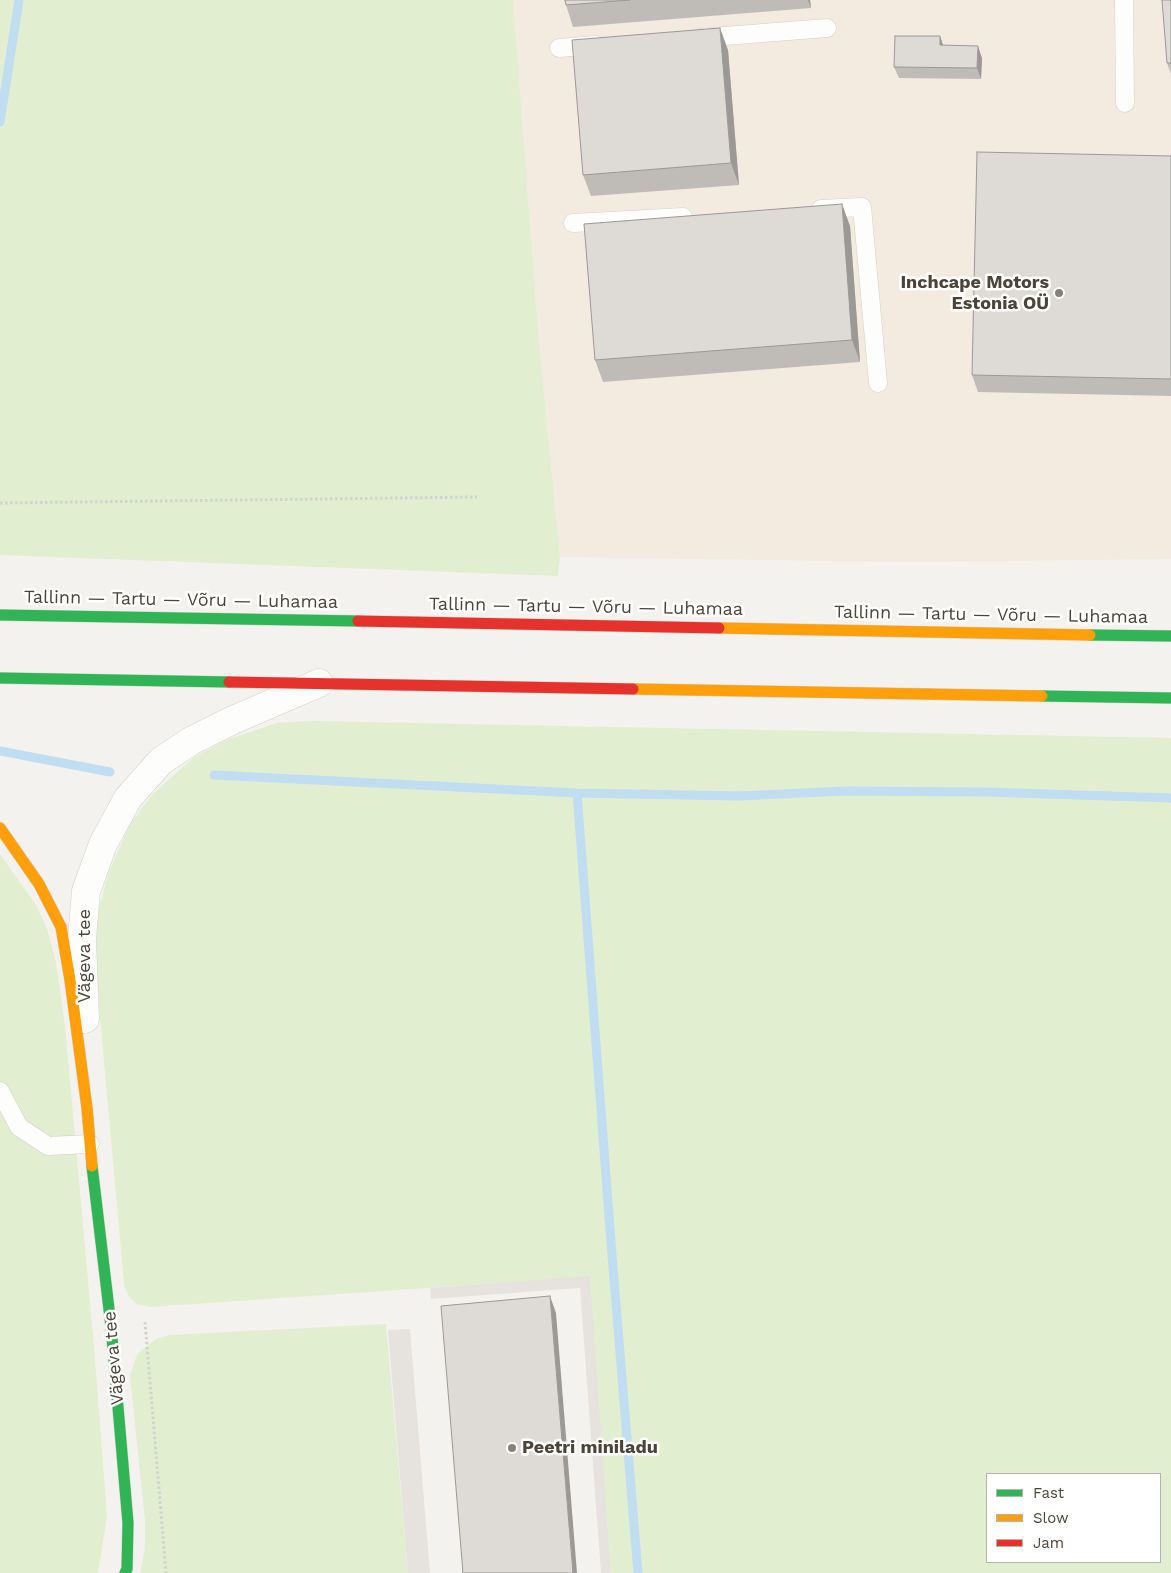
<!DOCTYPE html>
<html>
<head>
<meta charset="utf-8">
<style>
  body { margin:0 }
  #map { position:relative; width:1171px; height:1573px; overflow:hidden; background:#f4f2ee; font-family:"Work Sans",sans-serif }
  canvas { display:block }
  .legend { position:absolute; left:986px; top:1473px; width:175px; height:90px; box-sizing:border-box; background:#fff; border:1px solid #b7b4b0; margin:0; padding:6px 9px; list-style:none; font-size:15px; color:#4b4439 }
  .legend li { display:flex; align-items:center; gap:10px; height:25px }
  .legend b { width:25px; border:1px solid #b7b4b0 }
</style>
</head>
<body>
<div id="map">
<canvas width="1171" height="1573"></canvas>
<ul class="legend">
<li><b style="height:6px;background:#30b455"></b>Fast</li>
<li><b style="height:6px;background:#ff9f0a"></b>Slow</li>
<li><b style="height:6px;background:#e5322d"></b>Jam</li>
</ul>
</div>
<script>
const ctx = document.querySelector('canvas').getContext('2d');
ctx.lineJoin = 'round';
function fill(path, color) {
  ctx.fillStyle = color;
  ctx.fill(path, 'evenodd');
}
function shape(rows) {
  const path = new Path2D();
  for (const r of rows) {
    path.moveTo(r[0], r[1]);
    for (let i = 2; i < r.length; i += 2) path.lineTo(r[i], r[i + 1]);
  }
  return path;
}
function trace(path, color, width, dash) {
  ctx.strokeStyle = color;
  ctx.lineWidth = width;
  ctx.lineCap = dash ? 'butt' : 'round';
  ctx.setLineDash(dash || []);
  ctx.stroke(path);
}
function drawText(font, color, halo, rows, align = 'center') {
  ctx.font = font + ' "Work Sans",sans-serif';
  ctx.lineWidth = 5;
  ctx.setLineDash([]);
  ctx.textBaseline = 'middle';
  ctx.strokeStyle = halo;
  ctx.fillStyle = color;
  for (const [text, x, y, turn = 0] of rows) {
    ctx.save();
    ctx.translate(x, y);
    ctx.rotate((+turn || 0) * Math.PI / 180);
    ctx.textAlign = isNaN(turn) ? turn : align;
    if (halo) ctx.strokeText(text, 0, 0);
    ctx.fillText(text, 0, 0);
    ctx.restore();
  }
}
fill(shape([
  [513,0,1171,0,1171,559,910,562,560,557,539,344]
]), '#f3ebdf');
fill(shape([
  [0,0,513,0,539,344,560,557,558,576,0,555],
  [312,721,1171,738,1171,1573,611,1573,589,1277,150,1307,137,1304,128,1296,124,1283,94,951,98,912,108,874,130,824,152,795,194,757,229,739,277,723],
  [987,1474,1160,1474,1160,1562,987,1562],
  [0,854,36,905,47,929,56,962,65,1026,94,1347,107,1516,98,1573,0,1573],
  [386,1324,408,1573,140,1573,145,1549,145,1521,130,1376,137,1354,156,1339,169,1335]
]), '#e1eecf');
fill(shape([
  [590,1276,590,1277,611,1573,601,1573,580,1288,431,1299,430,1288],
  [410,1329,430,1573,408,1573,388,1330]
]), '#e6e3df');
trace(shape([
  [0,122,19,0],
  [0,751,110,772],
  [214,775,577,793,739,796,845,791,985,792,1171,798],
  [577,793,612,1255,638,1573]
]), '#c0ddf1', 9);
const lane = shape([
  [1124,0,1125,103],
  [699,38,827,28],
  [559,48,596,45],
  [821,209,862,207,878,383],
  [573,223,683,217],
  [0,1091,19,1127,48,1146,90,1144]
]);
const street = shape([
  [85,1019,82,939,86,891,103,844,128,798,161,761,191,741,233,720,319,683]
]);
const fast = shape([
  [0,615,358,621],
  [1090,635,1171,636],
  [0,678,229,682],
  [1042,696,1171,698],
  [92,1166,111,1326,128,1523,127,1569,125,1573]
]);
const slow = shape([
  [719,628,1090,635],
  [633,689,1042,696],
  [0,828,39,884,61,927,70,980,87,1108,92,1166]
]);
const jam = shape([
  [358,621,719,628],
  [229,682,633,689]
]);
trace(lane, '#d2d0cb', 19);
trace(street, '#d2d0cb', 29);
trace(fast, '#d3cfc5', 12);
trace(slow, '#d3cfc5', 12);
trace(jam, '#d3cfc5', 12);
trace(shape([
  [0,503,477,497],
  [145,1322,166,1573]
]), '#d3d2cc', 3, [2.5, 2.5]);
trace(lane, '#fdfdfc', 18);
trace(street, '#fdfdfc', 28);
trace(fast, '#30b455', 11);
trace(slow, '#ff9f0a', 11);
trace(jam, '#e5322d', 11);
fill(shape([
  [565,0,810,0,811,8,573,27,566,5],
  [940,36,943,45,982,58,981,79,899,78,894,67],
  [728,50,739,185,591,196,583,175],
  [1167,63,1171,63,1171,74],
  [1171,156,1171,396,978,392,972,375],
  [850,226,860,362,603,382,595,360]
]), '#bfbcb8');
fill(shape([
  [808,0,810,0,811,8],
  [720,28,728,50,739,185,731,163],
  [940,36,944,48,940,45],
  [978,46,982,58,981,79,977,68],
  [842,204,850,226,860,362,852,340],
  [550,1296,556,1313,577,1573,573,1573]
]), '#9b9996');
const building = shape([
  [565,0,630,0,566,5,565,0],
  [1162,0,1171,0,1171,63,1167,63,1162,0],
  [720,28,731,163,583,175,572,40,720,28],
  [895,36,940,36,940,45,978,46,977,68,894,67,895,36],
  [977,152,1171,156,1171,379,972,375,977,152],
  [842,204,852,340,595,360,584,224,842,204],
  [550,1296,573,1573,463,1573,441,1306,550,1296]
]);
fill(building, '#dedbd6');
trace(building, '#9b9996', 1);
for (const [x, y, r, color] of [
  [1059,293,5,"#868178"],
  [512,1448,5,"#868178"]
]) {
  const dot = new Path2D();
  dot.arc(x, y, r, 0, 2 * Math.PI);
  ctx.fillStyle = color;
  ctx.fill(dot);
  trace(dot, '#fff', 2);
}
drawText('bold 18px', '#4b4439', '#fff', [
  ["Inchcape Motors",1049,283],
  ["Estonia OÜ",1049,304],
  ["Peetri miniladu",522,1448,"left"]
], 'right');
drawText('18px', '#4b4439', '#fff', [
  ["Tallinn — Tartu — Võru — Luhamaa",181,600,1],
  ["Tallinn — Tartu — Võru — Luhamaa",586,607,1],
  ["Tallinn — Tartu — Võru — Luhamaa",991,615,1],
  ["Vägeva tee",85,956,-90],
  ["Vägeva tee",114,1358,-95]
]);
</script>
</body>
</html>
